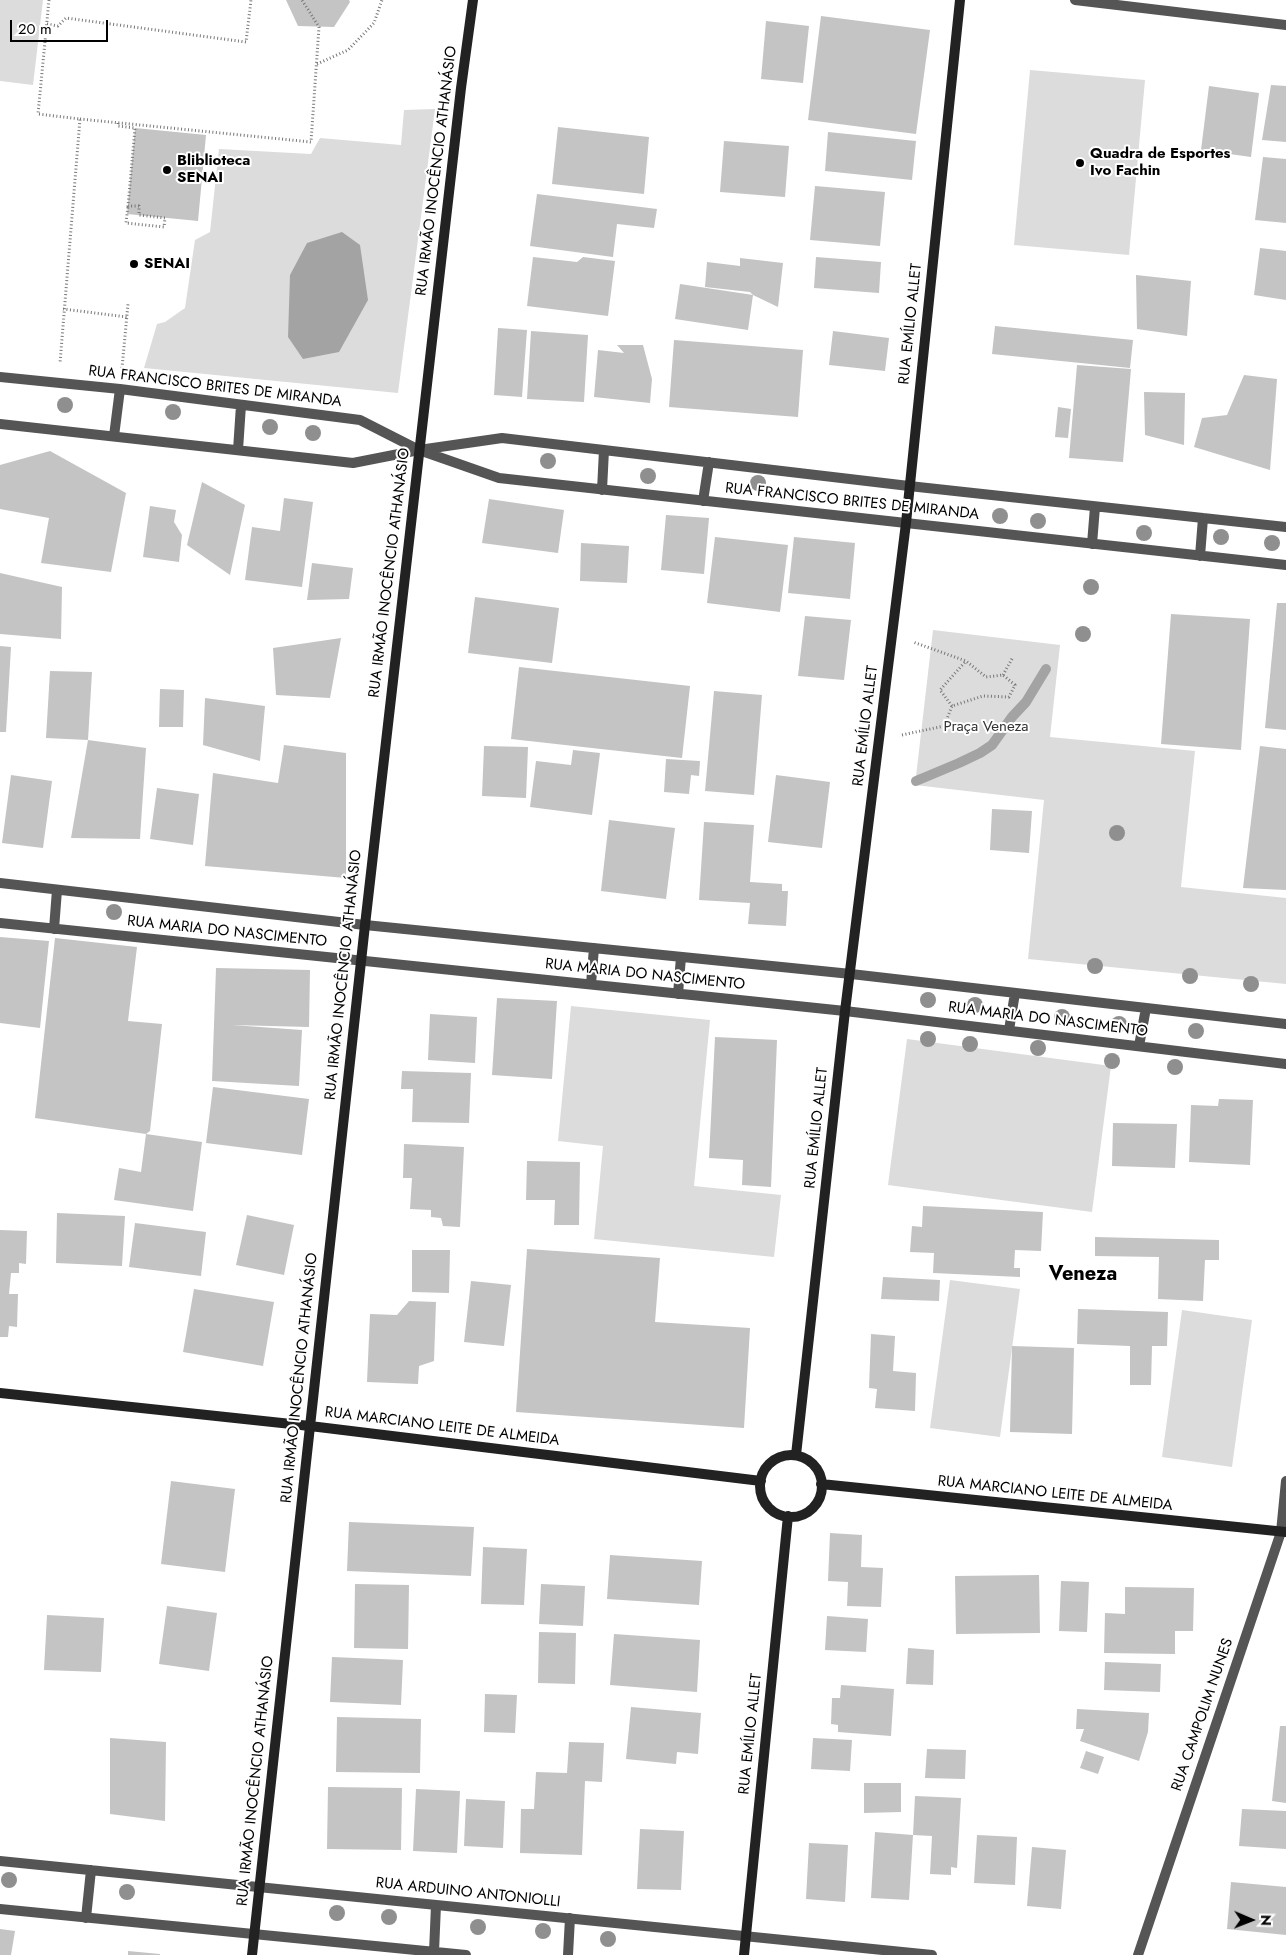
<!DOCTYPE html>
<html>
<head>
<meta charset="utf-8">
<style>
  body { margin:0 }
  #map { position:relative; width:1286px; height:1955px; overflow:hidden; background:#fff; font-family:Jost,sans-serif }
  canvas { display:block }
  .north { position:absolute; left:1226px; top:1895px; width:50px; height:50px; -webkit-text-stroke:4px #fff; paint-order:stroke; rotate:91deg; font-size:14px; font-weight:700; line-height:20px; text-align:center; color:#000 }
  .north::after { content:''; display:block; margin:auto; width:18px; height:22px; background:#000; clip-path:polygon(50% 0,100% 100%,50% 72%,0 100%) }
  .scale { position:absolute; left:10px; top:20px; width:98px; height:22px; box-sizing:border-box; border:2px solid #000; border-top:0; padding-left:6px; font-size:15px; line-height:18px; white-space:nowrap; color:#000; -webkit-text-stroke:4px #fff; paint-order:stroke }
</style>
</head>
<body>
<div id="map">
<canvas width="1286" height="1955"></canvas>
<div class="north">N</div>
<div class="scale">20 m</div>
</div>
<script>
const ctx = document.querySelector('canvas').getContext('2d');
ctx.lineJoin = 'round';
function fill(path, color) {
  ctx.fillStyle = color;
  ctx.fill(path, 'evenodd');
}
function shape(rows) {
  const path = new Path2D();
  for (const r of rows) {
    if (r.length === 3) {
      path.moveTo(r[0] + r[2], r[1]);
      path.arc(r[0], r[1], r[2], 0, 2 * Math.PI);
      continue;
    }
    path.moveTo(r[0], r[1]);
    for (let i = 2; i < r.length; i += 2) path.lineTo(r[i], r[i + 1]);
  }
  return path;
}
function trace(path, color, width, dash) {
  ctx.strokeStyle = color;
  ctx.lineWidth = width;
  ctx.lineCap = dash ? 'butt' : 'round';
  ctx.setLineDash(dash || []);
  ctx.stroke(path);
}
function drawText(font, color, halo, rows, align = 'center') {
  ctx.font = font + ' Jost,sans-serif';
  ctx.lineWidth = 4;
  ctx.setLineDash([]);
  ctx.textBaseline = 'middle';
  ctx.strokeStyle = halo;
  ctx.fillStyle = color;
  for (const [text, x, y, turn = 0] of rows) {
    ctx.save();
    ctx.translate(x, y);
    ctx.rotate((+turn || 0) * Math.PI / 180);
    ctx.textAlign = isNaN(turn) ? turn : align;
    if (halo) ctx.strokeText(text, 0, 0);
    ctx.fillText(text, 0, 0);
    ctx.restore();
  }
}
fill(shape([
  [0,0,43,0,33,85,0,81],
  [1030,70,1145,80,1129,255,1014,245],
  [435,109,398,393,144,368,157,324,165,322,185,308,195,240,210,232,219,149,311,154,320,138,401,145,404,110],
  [933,630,1060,645,1050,737,1195,751,1181,887,1286,898,1286,984,1028,959,1044,800,915,785],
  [571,1006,710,1020,694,1186,781,1195,774,1257,594,1239,603,1146,558,1141],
  [907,1039,1111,1066,1092,1212,888,1185],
  [950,1280,1020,1289,1000,1437,930,1428],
  [1182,1310,1252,1320,1232,1467,1162,1457]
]), '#dcdcdc');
fill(shape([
  [342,232,360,245,368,300,339,352,303,359,288,337,290,275,307,243]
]), '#a3a3a3');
trace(shape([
  [916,781,959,763,980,753,992,745,1012,717,1026,702,1046,669]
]), '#a3a3a3', 10);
fill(shape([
  [286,0,349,0,350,2,334,27,298,26],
  [821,16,930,30,916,134,808,120],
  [766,21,809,26,803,83,761,79],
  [1271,85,1286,86,1286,142,1262,140],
  [1209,86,1259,93,1251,157,1201,150],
  [558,127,649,137,644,194,552,184],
  [135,128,206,135,198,221,127,214],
  [828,132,916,141,912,180,825,171],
  [724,141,789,146,785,197,720,192],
  [1263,157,1286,159,1286,223,1255,220],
  [815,186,885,192,880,246,810,240],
  [537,194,657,209,654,228,617,224,613,257,530,246],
  [1260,248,1286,251,1286,300,1254,295],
  [533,257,577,262,583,257,615,261,608,316,527,306],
  [816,257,881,262,879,293,814,288],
  [740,258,783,263,778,307,753,295,748,330,675,319,680,284,753,295,750,292,705,287,707,262,740,266],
  [1136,275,1191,281,1187,336,1137,329],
  [995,326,1133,340,1130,368,992,354],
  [498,328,527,330,522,397,494,395],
  [531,331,588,335,584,402,527,399],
  [833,331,889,338,885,371,829,365],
  [674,340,803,350,798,417,669,407],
  [617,345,643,345,652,379,650,403,594,397,598,350,624,353],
  [1077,365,1131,369,1123,462,1069,458],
  [1244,375,1277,379,1270,470,1194,447,1202,418,1227,415],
  [1144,392,1185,393,1184,445,1145,435],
  [1058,407,1071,409,1068,438,1055,437],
  [50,451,126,493,111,572,41,563,49,518,0,509,0,465],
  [202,482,245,505,230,575,187,545],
  [284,498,313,502,302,587,245,580,252,527,280,531],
  [489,499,564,510,558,553,482,543],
  [150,506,176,510,174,522,182,535,179,562,143,557],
  [666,515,709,518,704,574,661,570],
  [715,537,788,545,780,612,707,603],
  [794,537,855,543,850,599,788,593],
  [581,543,629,546,627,583,580,581],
  [312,563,353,568,349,599,307,600],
  [0,573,62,587,61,639,0,634],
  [475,597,559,608,552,663,468,653],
  [1277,603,1286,603,1286,730,1265,728],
  [1171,614,1250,619,1241,750,1161,744],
  [805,616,851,620,844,680,798,676],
  [341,638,330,698,276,695,273,648],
  [0,646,11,647,6,732,0,732],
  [519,667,690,686,682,758,511,739],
  [50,671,92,672,88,740,46,738],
  [160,689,184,690,183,727,159,727],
  [714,691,762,695,754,795,705,791],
  [205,698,265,706,260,761,203,745],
  [88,740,146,748,140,839,71,838],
  [284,745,346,753,346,878,205,866,213,773,278,783],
  [484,746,528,747,526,798,482,796],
  [1260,746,1286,749,1286,890,1243,888],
  [573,750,600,753,592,815,530,807,536,761,571,765],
  [666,759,700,761,699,776,691,775,689,794,664,792],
  [11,775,52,781,43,848,2,843],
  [776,775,830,782,822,848,768,842],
  [157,788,199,794,193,845,150,839],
  [992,809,1032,811,1029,853,990,850],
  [609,820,675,828,666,899,601,891],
  [704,822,754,825,750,882,782,884,782,891,788,891,786,926,748,924,750,903,699,900],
  [0,937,49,941,40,1028,0,1023],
  [55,938,137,947,128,1021,162,1024,150,1131,146,1134,35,1118],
  [216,968,310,970,309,1027,232,1025,302,1030,299,1086,212,1081],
  [497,998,557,1001,552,1079,492,1075],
  [430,1014,477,1017,475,1063,428,1060],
  [715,1037,777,1040,771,1187,742,1185,743,1160,709,1158],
  [402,1071,471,1073,469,1123,412,1122,413,1089,401,1089],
  [213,1087,309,1099,302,1155,206,1143],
  [1219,1099,1253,1100,1250,1165,1189,1162,1191,1105,1218,1106],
  [1113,1123,1177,1124,1175,1168,1112,1166],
  [146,1134,202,1142,193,1211,114,1200,119,1168,141,1172],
  [404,1144,464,1147,460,1227,443,1226,441,1218,431,1217,431,1210,410,1209,412,1178,403,1178],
  [527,1161,580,1162,579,1225,554,1225,555,1200,526,1200],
  [923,1206,1043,1212,1041,1251,1015,1250,1014,1268,1020,1268,1020,1277,933,1273,934,1253,910,1252,912,1226,922,1227],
  [57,1213,125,1216,122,1266,56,1263],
  [247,1215,294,1225,284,1275,236,1265],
  [135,1223,206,1232,201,1276,129,1267],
  [0,1230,27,1231,26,1264,19,1263,19,1273,11,1273,9,1294,18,1294,17,1327,9,1326,8,1337,0,1337],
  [1095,1237,1219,1240,1219,1260,1205,1260,1203,1301,1158,1299,1159,1257,1095,1256],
  [527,1249,660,1258,655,1322,750,1328,744,1428,516,1412],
  [412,1250,450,1250,449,1293,412,1292],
  [883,1277,940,1280,939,1301,881,1299],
  [471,1281,511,1285,504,1346,464,1342],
  [194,1289,274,1302,263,1366,183,1352],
  [409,1301,436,1302,434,1361,419,1366,418,1384,367,1382,370,1314,397,1315],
  [1078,1309,1168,1312,1167,1346,1152,1346,1151,1385,1130,1385,1130,1346,1077,1344],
  [871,1334,895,1336,893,1371,916,1373,915,1411,875,1408,877,1389,869,1388],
  [1012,1346,1074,1348,1072,1434,1010,1432],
  [171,1481,235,1489,225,1572,161,1564],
  [349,1522,474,1527,471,1576,347,1571],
  [830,1533,862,1535,861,1567,883,1568,881,1607,847,1606,848,1582,828,1581],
  [483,1547,527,1549,524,1605,481,1604],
  [610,1555,702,1561,699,1605,607,1599],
  [1039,1575,1040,1633,956,1634,955,1576],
  [1061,1581,1089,1582,1087,1632,1059,1631],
  [355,1584,409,1585,408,1649,354,1648],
  [541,1584,585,1586,583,1626,539,1624],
  [1125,1587,1194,1588,1193,1631,1175,1631,1175,1654,1104,1653,1105,1613,1125,1614],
  [167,1606,217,1613,209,1671,159,1664],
  [47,1615,104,1618,101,1672,44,1670],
  [827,1616,868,1619,866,1652,825,1650],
  [539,1632,576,1633,575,1684,538,1683],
  [614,1634,700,1640,697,1692,610,1685],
  [908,1648,934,1650,933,1685,906,1684],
  [332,1657,403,1660,401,1705,330,1702],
  [1105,1662,1161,1664,1160,1692,1104,1690],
  [841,1685,894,1689,891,1736,838,1732,838,1725,831,1724,832,1698,840,1698],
  [485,1694,517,1695,515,1733,484,1732],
  [631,1707,701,1713,698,1754,677,1752,676,1764,626,1759],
  [1077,1709,1149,1713,1148,1732,1139,1761,1080,1741,1084,1729,1076,1729],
  [337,1717,421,1719,420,1773,336,1772],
  [1280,1726,1286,1726,1286,1803,1272,1801],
  [110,1738,166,1742,165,1821,110,1814],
  [813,1738,852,1740,850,1771,811,1769],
  [569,1742,604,1743,602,1782,585,1781,582,1855,520,1853,521,1809,534,1809,536,1772,567,1773],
  [927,1749,966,1750,965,1779,925,1778],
  [1086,1751,1104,1757,1098,1774,1080,1768],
  [864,1783,901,1783,901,1812,864,1813],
  [328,1787,402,1788,401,1850,327,1849],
  [416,1789,460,1791,457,1853,413,1851],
  [915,1796,961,1798,957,1868,951,1867,951,1875,930,1874,932,1836,913,1835],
  [466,1799,505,1801,503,1848,464,1846],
  [1242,1809,1286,1811,1286,1849,1239,1846],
  [640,1829,684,1831,681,1890,637,1889],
  [875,1832,913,1835,909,1900,871,1898],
  [977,1835,1017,1837,1015,1885,974,1883],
  [809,1843,848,1845,845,1902,806,1899],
  [1032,1847,1066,1850,1061,1909,1027,1906],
  [1231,1882,1286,1887,1286,1935,1227,1929],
  [0,1929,15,1931,11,1955,0,1955],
  [128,1951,160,1954,160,1955,128,1955]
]), '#c4c4c4');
trace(shape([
  [49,0,38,114,80,119,60,363],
  [47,24,58,26,66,18,246,42,251,0],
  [317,64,348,50,374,23,382,0],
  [80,119,311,142,319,27,302,0],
  [118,123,118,126,135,128,128,206,139,206,139,215,165,218,164,227,126,223,128,206],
  [63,309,127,317],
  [122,368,128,304],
  [1003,675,1013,657],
  [952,706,940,690,966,661],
  [902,735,944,726,952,706,983,696,1009,697,1015,685,1003,675,986,677,966,661,913,642]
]), '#777', 3, [1, 2.5]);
trace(shape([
  [1075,0,1286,25],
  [0,377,120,389,360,420,419,450,502,438,909,486,1286,527],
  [0,424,353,463,419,450,499,478,1286,565],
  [114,436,120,389],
  [238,450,241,405],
  [602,490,604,450],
  [703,501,709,462],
  [1092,544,1095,507],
  [1200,556,1203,518],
  [0,883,365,925,851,974,1286,1024],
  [0,923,845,1011,1286,1064],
  [54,929,57,890],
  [591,984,594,948],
  [678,994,681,957],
  [1009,1030,1015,993],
  [1139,1046,1146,1008],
  [0,1861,932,1955],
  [0,1909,466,1955],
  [86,1918,91,1870],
  [434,1952,436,1905],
  [568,1955,570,1918],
  [1138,1955,1281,1532,1286,1481]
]), '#555', 10);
trace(shape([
  [0,1393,310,1426,761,1481],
  [796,1455,845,1011,906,523,960,0],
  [791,1486,31],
  [821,1484,1286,1532],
  [252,1955,365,925,461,88,473,0],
  [744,1955,788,1516]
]), '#222', 10);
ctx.fillStyle = '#8f8f8f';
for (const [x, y] of [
  [65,405],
  [173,412],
  [270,427],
  [313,433],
  [548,461],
  [648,476],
  [758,483],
  [1000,516],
  [1038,521],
  [1144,533],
  [1221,537],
  [1272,543],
  [1091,587],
  [1083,634],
  [1117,833],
  [114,912],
  [1095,966],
  [1190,976],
  [1251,984],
  [928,1000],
  [975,1005],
  [1062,1017],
  [1119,1024],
  [1196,1031],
  [928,1039],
  [970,1044],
  [1038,1048],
  [1112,1061],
  [1175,1067],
  [9,1880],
  [127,1892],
  [337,1913],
  [389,1917],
  [478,1927],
  [543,1931],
  [608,1939]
]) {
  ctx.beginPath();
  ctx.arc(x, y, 8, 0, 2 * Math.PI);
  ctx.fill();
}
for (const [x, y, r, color] of [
  [1080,163,5,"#000"],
  [167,170,5,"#000"],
  [134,264,5,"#000"]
]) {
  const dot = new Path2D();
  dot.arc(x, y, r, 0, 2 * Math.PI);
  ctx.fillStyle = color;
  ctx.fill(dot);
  trace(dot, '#fff', 2);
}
drawText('bold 15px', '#000', '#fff', [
  ["Quadra de Esportes",1090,154],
  ["Ivo Fachin",1090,171],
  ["Bliblioteca",177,161],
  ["SENAI",177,178],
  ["SENAI",144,264]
], 'left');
drawText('15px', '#000', '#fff', [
  ["RUA IRMÃO INOCÊNCIO ATHANÁSIO",437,171,-83],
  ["RUA EMÍLIO ALLET",911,324,-84],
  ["RUA FRANCISCO BRITES DE MIRANDA",215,387,7],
  ["RUA FRANCISCO BRITES DE MIRANDA",852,502,6],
  ["RUA IRMÃO INOCÊNCIO ATHANÁSIO",390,573,-83],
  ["RUA EMÍLIO ALLET",866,726,-83],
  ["RUA MARIA DO NASCIMENTO",227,932,6],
  ["RUA IRMÃO INOCÊNCIO ATHANÁSIO",344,975,-84],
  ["RUA MARIA DO NASCIMENTO",645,975,6],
  ["RUA MARIA DO NASCIMENTO",1048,1020,7],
  ["RUA EMÍLIO ALLET",817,1128,-84],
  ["RUA IRMÃO INOCÊNCIO ATHANÁSIO",300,1378,-84],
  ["RUA MARCIANO LEITE DE ALMEIDA",442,1427,7],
  ["RUA MARCIANO LEITE DE ALMEIDA",1055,1494,6],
  ["RUA CAMPOLIM NUNES",1203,1715,-71],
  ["RUA EMÍLIO ALLET",751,1734,-84],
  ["RUA IRMÃO INOCÊNCIO ATHANÁSIO",256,1781,-84],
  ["RUA ARDUINO ANTONIOLLI",468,1893,6]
]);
drawText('15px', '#333', '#fff', [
  ["Praça Veneza",986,727]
]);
drawText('bold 20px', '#000', '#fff', [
  ["Veneza",1083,1275]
]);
</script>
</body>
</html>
